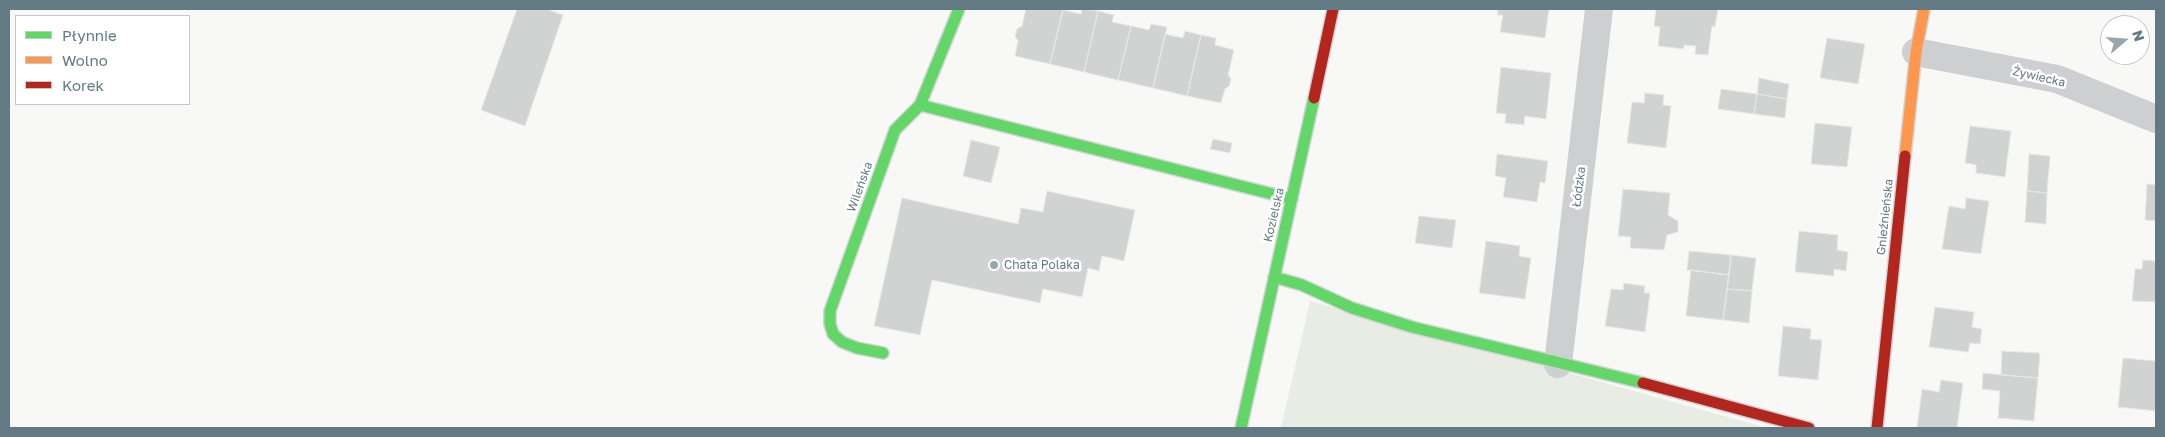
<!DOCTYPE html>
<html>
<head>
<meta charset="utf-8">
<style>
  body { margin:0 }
  #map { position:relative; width:2165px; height:437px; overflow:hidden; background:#f8f8f7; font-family:"Golos Text",sans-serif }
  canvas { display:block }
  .frame { position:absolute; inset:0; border:10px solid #617a83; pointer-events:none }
  .legend { position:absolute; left:15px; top:15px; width:175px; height:90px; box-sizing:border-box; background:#fff; border:1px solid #c0cacd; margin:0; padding:6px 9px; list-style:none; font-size:15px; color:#617a83 }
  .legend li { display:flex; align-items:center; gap:10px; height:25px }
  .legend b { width:25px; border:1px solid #c0cacd }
  .north { position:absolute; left:2100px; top:15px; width:50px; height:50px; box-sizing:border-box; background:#fff; border:1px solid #c0cacd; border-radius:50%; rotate:72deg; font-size:14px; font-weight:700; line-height:20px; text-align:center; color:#617a83 }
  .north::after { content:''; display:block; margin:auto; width:18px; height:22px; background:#96a6ac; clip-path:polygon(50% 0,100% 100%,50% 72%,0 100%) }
</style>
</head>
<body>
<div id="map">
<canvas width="2165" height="437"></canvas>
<div class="frame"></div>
<ul class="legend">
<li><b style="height:6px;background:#63d668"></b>Płynnie</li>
<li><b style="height:6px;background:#ff974d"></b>Wolno</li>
<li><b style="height:6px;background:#b3261e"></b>Korek</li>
</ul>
<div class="north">N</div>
</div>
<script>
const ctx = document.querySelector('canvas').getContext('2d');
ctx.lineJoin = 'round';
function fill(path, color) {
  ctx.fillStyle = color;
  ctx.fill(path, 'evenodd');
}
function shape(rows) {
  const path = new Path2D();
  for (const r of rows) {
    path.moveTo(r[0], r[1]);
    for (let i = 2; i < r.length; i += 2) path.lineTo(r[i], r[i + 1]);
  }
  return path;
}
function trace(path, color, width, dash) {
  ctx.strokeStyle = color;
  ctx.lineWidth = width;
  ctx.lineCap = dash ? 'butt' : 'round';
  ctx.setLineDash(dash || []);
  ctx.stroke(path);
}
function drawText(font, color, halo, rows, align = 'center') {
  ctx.font = font + ' "Golos Text",sans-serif';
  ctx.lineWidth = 5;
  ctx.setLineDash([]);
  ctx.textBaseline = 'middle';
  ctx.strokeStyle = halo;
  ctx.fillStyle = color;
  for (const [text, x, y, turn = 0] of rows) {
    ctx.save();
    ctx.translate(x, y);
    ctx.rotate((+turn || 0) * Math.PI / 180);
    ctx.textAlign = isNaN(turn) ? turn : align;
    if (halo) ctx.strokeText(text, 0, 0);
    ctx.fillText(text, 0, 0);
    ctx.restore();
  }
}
fill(shape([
  [1310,301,1767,428,1281,428]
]), '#e9ebe5');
const building = shape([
  [517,9,546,9,563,15,525,126,481,110,517,9],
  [1026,9,1063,9,1050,64,1015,56,1018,41,1015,36,1017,29,1022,26,1026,9],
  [1082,9,1098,11,1084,72,1050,64,1063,10,1081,14,1082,9],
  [1498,9,1549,9,1545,38,1500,32,1503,15,1497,15,1498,9],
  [1656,9,1718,9,1715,27,1712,26,1708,55,1695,54,1696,46,1684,45,1684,49,1658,46,1660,27,1654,26,1656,9],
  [1098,11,1114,15,1112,22,1131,26,1118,80,1084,72,1098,11],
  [1151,24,1167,27,1153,88,1118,80,1131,26,1149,30,1151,24],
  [1185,31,1201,35,1187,96,1153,88,1165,34,1183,38,1185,31],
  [1201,35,1216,38,1215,45,1234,50,1228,75,1231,79,1229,86,1225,89,1221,103,1187,96,1201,35],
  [1827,38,1865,44,1858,84,1820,78,1827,38],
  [1501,67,1551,73,1546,119,1525,116,1524,125,1505,123,1506,114,1496,113,1501,67],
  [1759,78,1789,84,1787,99,1757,94,1759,78],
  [1721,89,1757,94,1754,114,1718,109,1721,89],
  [1645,93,1664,95,1663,105,1671,106,1666,148,1627,143,1632,102,1644,103,1645,93],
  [1757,94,1787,99,1785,118,1754,114,1757,94],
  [1815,123,1852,127,1847,167,1811,164,1815,123],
  [1970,126,2011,131,2005,177,1976,173,1976,165,1965,163,1970,126],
  [1213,139,1232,143,1230,153,1210,149,1213,139],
  [971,140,1000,147,991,183,963,176,971,140],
  [1497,154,1548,161,1545,183,1540,182,1537,202,1503,197,1506,178,1495,176,1497,154],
  [2029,154,2050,156,2047,193,2027,191,2029,154],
  [2147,184,2156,185,2156,221,2145,220,2147,184],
  [1623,189,1670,193,1668,215,1678,221,1678,232,1667,235,1664,250,1630,248,1631,237,1618,236,1623,189],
  [1047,191,1135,210,1124,261,1102,256,1099,271,1088,268,1082,297,1043,289,1040,303,932,280,920,335,874,326,902,198,1018,224,1021,208,1043,212,1047,191],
  [2027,191,2047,193,2046,224,2025,222,2027,191],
  [1966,198,1989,201,1981,254,1942,249,1949,206,1965,209,1966,198],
  [1419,216,1456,220,1452,248,1415,243,1419,216],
  [1799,231,1838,235,1837,250,1848,252,1846,271,1834,269,1834,276,1795,272,1799,231],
  [1486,241,1520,246,1519,256,1531,258,1525,299,1479,293,1486,241],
  [1689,251,1731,255,1729,275,1687,270,1689,251],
  [1731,255,1756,258,1752,291,1727,289,1731,255],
  [2143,260,2156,261,2156,302,2132,301,2135,269,2142,269,2143,260],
  [1691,270,1729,275,1723,320,1686,316,1691,270],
  [1624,283,1645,286,1644,293,1650,293,1645,332,1605,326,1611,289,1623,290,1624,283],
  [1727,289,1752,291,1749,323,1723,320,1727,289],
  [1935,307,1974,312,1972,327,1982,329,1980,344,1970,343,1968,352,1929,347,1935,307],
  [1783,326,1811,329,1810,339,1822,340,1818,380,1778,376,1783,326],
  [2002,351,2040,353,2038,378,2001,375,2002,351],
  [2123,358,2156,361,2156,411,2118,407,2123,358],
  [1983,373,2038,378,2034,421,1998,418,2000,391,1982,389,1983,373],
  [1941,380,1963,383,1957,428,1917,428,1922,389,1939,392,1941,380]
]);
fill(building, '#d1d3d3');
trace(building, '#e7e7e6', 1);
const fast = shape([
  [920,105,1292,199],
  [1274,277,1302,285,1352,308,1412,327,1643,383],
  [883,353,857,348,842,342,833,334,830,324,830,311,895,130,920,105,959,9],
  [1241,428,1314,98]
]);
const slow = shape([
  [1905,156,1916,52,1924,9]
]);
const jam = shape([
  [1314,98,1333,9],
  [1643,383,1809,428],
  [1877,428,1905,156]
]);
trace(fast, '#d3d5d5', 14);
trace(slow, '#d3d5d5', 14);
trace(jam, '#d3d5d5', 14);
trace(shape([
  [1916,52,2057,79,2156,119],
  [1558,364,1599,9]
]), '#cecfd0', 28);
trace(fast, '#63d668', 11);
trace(slow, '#ff974d', 11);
trace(jam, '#b3261e', 11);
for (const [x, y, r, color] of [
  [994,265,5,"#96a6ac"]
]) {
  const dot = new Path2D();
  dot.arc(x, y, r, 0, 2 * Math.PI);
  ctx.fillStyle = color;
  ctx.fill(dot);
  trace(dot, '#fff', 2);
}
drawText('12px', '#617a83', '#fff', [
  ["Żywiecka",2039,77,13],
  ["Wileńska",860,187,-70],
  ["Łódzka",1579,187,-83],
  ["Kozielska",1274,215,-77],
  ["Gnieźnieńska",1885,217,-84]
]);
drawText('12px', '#617a83', '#fff', [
  ["Chata Polaka",1004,265]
], 'left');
</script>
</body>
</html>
